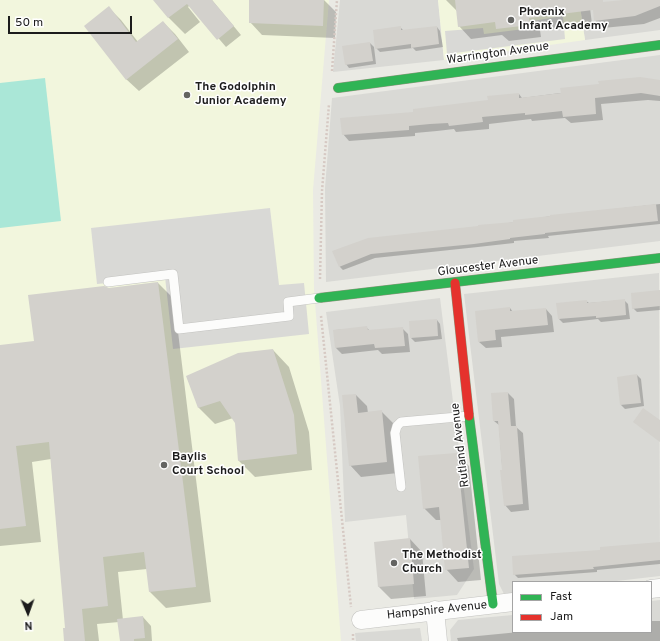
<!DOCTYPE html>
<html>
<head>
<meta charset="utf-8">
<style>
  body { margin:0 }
  #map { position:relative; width:660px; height:641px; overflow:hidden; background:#eaeae4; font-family:Overpass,sans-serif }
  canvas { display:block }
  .legend { position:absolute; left:512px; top:581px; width:140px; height:52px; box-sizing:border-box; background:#fff; border:1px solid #a4a4a4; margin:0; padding:5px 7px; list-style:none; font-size:12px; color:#1c1c1c }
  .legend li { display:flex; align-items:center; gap:8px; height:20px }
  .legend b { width:20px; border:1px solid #a4a4a4 }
  .north { position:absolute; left:8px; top:593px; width:40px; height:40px; -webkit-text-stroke:3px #fff; paint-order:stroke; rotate:178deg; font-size:11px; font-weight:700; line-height:16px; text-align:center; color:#1c1c1c }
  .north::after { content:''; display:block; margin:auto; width:14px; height:18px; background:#1c1c1c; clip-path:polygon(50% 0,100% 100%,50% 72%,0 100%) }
  .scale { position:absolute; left:8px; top:16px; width:124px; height:18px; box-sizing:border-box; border:2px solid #1c1c1c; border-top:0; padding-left:5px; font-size:12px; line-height:14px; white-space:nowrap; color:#1c1c1c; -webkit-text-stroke:3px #fff; paint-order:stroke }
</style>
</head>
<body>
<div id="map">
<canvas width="660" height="641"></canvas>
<ul class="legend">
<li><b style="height:5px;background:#30b455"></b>Fast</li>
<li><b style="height:5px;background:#e5322d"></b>Jam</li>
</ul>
<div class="north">N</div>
<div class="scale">50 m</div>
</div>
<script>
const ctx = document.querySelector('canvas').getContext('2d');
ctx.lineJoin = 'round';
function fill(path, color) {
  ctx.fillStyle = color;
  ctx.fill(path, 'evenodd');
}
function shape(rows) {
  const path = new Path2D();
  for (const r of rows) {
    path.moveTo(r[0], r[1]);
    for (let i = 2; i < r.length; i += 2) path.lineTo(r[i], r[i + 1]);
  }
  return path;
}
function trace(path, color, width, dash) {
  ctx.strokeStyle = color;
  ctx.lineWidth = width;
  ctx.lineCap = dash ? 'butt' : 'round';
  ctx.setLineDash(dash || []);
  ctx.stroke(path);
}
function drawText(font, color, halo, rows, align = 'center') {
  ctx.font = font + ' Overpass,sans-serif';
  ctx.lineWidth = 3;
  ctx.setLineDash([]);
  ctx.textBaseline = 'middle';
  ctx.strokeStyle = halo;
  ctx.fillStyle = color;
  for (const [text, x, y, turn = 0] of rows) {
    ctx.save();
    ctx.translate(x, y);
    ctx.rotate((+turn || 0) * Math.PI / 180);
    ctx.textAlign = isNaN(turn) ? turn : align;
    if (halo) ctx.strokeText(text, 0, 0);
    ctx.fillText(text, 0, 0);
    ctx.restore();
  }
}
fill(shape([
  [340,0,438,0,444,60,333,72],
  [579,0,660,0,660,30,585,40],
  [660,55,660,241,326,282,325,188,332,98],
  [659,273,660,576,608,582,513,582,513,593,504,594,499,584,464,294],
  [440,298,474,569,457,595,414,599,406,515,345,522,340,406,326,312],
  [660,600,660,641,451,641,450,630,458,620,513,615,513,632,651,632,651,601],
  [420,628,422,641,356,641,355,633]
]), '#d9d9d5');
fill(shape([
  [0,0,329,0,313,190,314,289,341,641,0,641],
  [438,0,579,0,585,40,444,60]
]), '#f2f6dd');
fill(shape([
  [45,78,61,221,0,228,0,83]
]), '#aae7d7');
fill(shape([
  [563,16,565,39,447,54,445,31,483,28,484,34,532,28,532,21],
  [270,208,279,285,304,283,309,334,173,349,165,277,97,284,91,228]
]), '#d9d9d6');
fill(shape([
  [154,0,212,0,241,35,226,47,190,5,188,7,200,22,185,34,169,18],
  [250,0,324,0,336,12,335,38,262,35,250,22],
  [446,0,589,0,592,24,540,30,541,37,509,41,502,35,471,39,459,26,457,11],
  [634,0,660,0,660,18,644,24,603,28,595,20],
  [109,8,121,20,138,42,163,22,175,34,189,52,139,91,126,79],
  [400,27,404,31,437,27,440,31,443,47,416,51,413,48,380,52,376,48],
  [370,43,374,47,376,64,349,68,346,64],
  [660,80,660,101,648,100,601,104,603,120,571,123,565,118,532,121,531,119,489,124,489,129,456,132,454,129,437,131,415,133,415,136,349,141,343,134,414,113,489,101,519,94,522,98],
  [660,204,660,224,548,236,549,238,514,241,514,243,478,247,375,258,343,270,340,267,334,252,551,216],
  [158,283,174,299,211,602,166,608,150,592,147,569,118,572,123,620,143,617,151,626,152,641,121,641,119,622,97,624,99,641,65,641,66,629,51,459,32,462,41,542,0,546,0,346,35,342,109,289],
  [660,291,660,310,637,312,633,308],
  [624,300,628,304,630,319,601,322,598,319,563,323,559,319,586,301,589,303],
  [510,308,513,312,546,309,552,316,554,332,501,337,502,347,486,348,479,342],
  [437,320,440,324,442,339,415,342,411,338],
  [367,328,370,331,402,328,408,334,410,352,382,354,378,350,342,354,336,348,335,330],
  [273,350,289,367,309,432,312,470,255,477,239,461,236,422,233,418,215,424,199,408,187,377],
  [637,375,641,379,644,406,625,409,621,405],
  [508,393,514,399,516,427,523,433,529,510,511,512,505,505,499,425,494,421],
  [356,395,367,406,368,413,382,412,393,423,398,473,361,477,350,465],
  [456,454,469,466,481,580,458,582,446,569,441,520,436,520,424,508],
  [410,539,422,552,426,596,391,599,379,587,375,543],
  [660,543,660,564,597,570,597,572,518,578,514,574,601,551],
  [651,621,660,621,660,641,458,641,457,638,519,632,651,632]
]), '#0003');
fill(shape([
  [153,0,212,0,234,26,217,40,187,4,168,18],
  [249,0,324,0,323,26,249,23],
  [455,0,603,0,603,2,623,0,660,0,660,6,635,16,594,21,593,10,529,18,530,25,496,29,495,22,458,27],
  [109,6,136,42,163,21,178,39,126,80,84,26],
  [401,26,401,30,437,26,439,44,411,48,411,44,375,49,373,30],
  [370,42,373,61,345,65,342,46],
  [640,77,660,80,660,96,641,93,595,98,596,114,563,117,562,111,525,115,525,113,482,117,483,122,449,126,448,123,430,124,409,126,409,130,342,135,340,118,413,112,413,109,488,100,487,96,519,93,519,98,561,93,560,88,599,84,598,81],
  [656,204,658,221,545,233,545,234,510,238,510,239,474,244,371,254,339,267,332,251,368,238,478,226,478,225,513,222,513,220,550,216,550,215],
  [158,282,196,587,149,592,144,552,103,557,108,606,82,609,85,641,64,641,63,628,65,628,49,442,16,446,26,526,0,529,0,345,34,341,28,295,104,286,109,288],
  [660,290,660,306,632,309,631,293],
  [625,299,626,315,596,318,596,316,558,319,556,303,587,300,587,303],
  [510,307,510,311,546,308,548,325,495,330,496,340,478,342,475,311],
  [437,319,438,336,410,338,409,321],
  [367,326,368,330,403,327,405,346,375,348,374,344,335,348,333,330],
  [273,349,294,415,297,454,238,461,235,423,220,401,198,408,186,376,238,353],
  [637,374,641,403,620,405,617,377],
  [508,392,511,426,517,426,523,504,504,506,500,470,502,470,498,421,493,421,491,393],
  [356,394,358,413,382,410,387,462,349,466,342,395],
  [643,408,660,420,660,442,633,422],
  [457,453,469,568,445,570,439,507,423,509,418,456],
  [410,538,414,584,378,587,374,542],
  [660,542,660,560,593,567,594,569,513,575,512,556,600,550,600,547],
  [143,616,145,638,134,639,134,641,120,641,117,619]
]), '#d3d1cc');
const lane = shape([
  [108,282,173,274,179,329,289,316,288,302,319,298],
  [401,487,395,433,397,426,401,422,469,416]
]);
const street = shape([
  [651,589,660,588],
  [435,610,438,641],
  [361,620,513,602]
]);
const fast = shape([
  [338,88,660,45],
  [319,298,660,258],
  [469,416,493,604]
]);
const jam = shape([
  [455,283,469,416]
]);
trace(lane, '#c3c3c0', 10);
trace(street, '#c3c3c0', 19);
trace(fast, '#8f957c', 10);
trace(jam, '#8f957c', 10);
trace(shape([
  [332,71,337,0],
  [320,279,322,191,329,104],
  [321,316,351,607],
  [353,634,353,641]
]), '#d6c9c3', 2.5, [2, 2]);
trace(lane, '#fcfcfb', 9);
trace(street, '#fcfcfb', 18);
trace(fast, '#30b455', 9);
trace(jam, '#e5322d', 9);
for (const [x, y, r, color] of [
  [511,20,4,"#646462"],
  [187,95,4,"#646462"],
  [164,465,4,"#646462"],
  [394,563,4,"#646462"]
]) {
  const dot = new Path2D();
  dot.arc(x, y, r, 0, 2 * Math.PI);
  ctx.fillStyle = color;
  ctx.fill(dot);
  trace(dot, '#fff', 1.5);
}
drawText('bold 12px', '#1c1c1c', '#fff', [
  ["Phoenix",519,13],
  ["Infant Academy",519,27],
  ["The Godolphin",195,88],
  ["Junior Academy",195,102],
  ["Baylis",172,458],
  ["Court School",172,472],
  ["The Methodist",402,556],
  ["Church",402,570]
], 'left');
drawText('12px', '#1c1c1c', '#fff', [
  ["Warrington Avenue",498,54,-8],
  ["Gloucester Avenue",488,267,-7],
  ["Rutland Avenue",461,445,-97],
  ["Hampshire Avenue",437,611,-6]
]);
</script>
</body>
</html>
